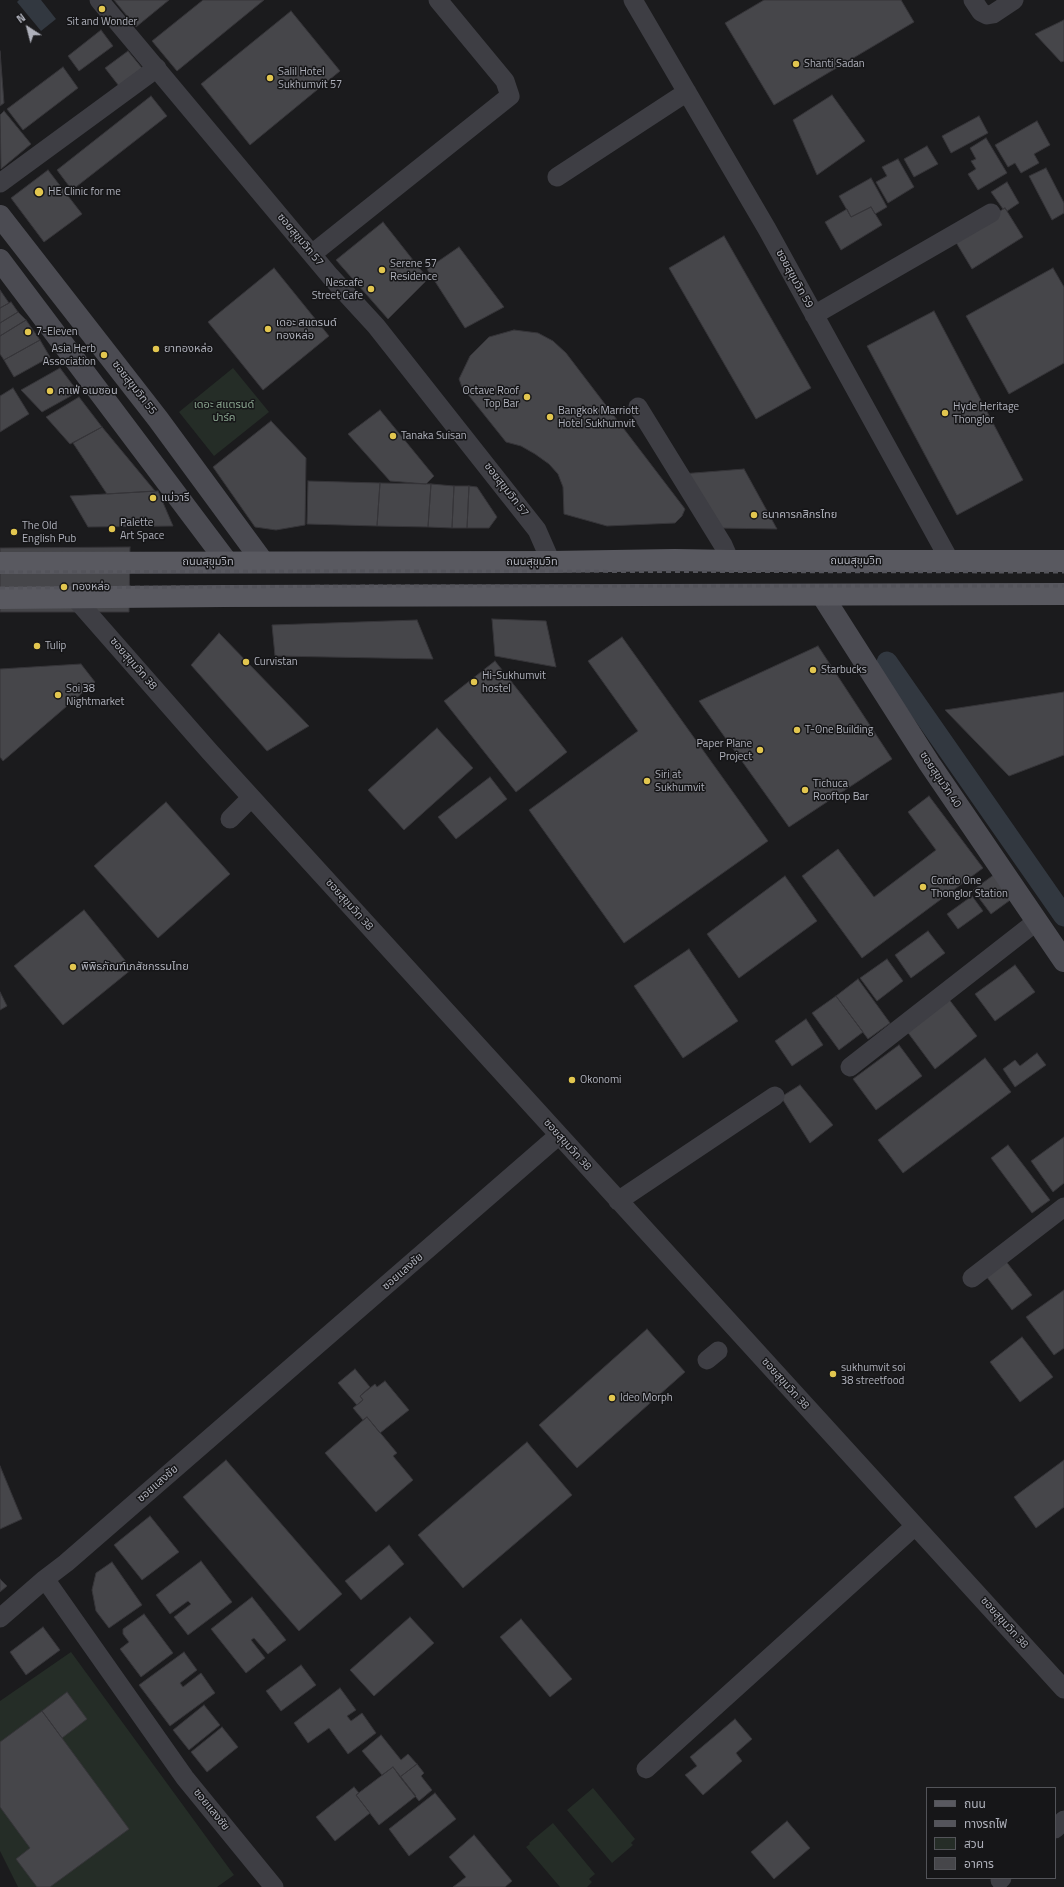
<!DOCTYPE html>
<html>
<head>
<meta charset="utf-8">
<style>
  body { margin:0 }
  #map { position:relative; width:1064px; height:1887px; overflow:hidden; background:#1b1b1d; font-family:"Titillium Web","Noto Sans Thai",sans-serif }
  canvas { display:block }
  .legend { position:absolute; left:926px; top:1787px; width:130px; height:92px; box-sizing:border-box; background:#161618; border:1px solid #535459; margin:0; padding:5px 7px; list-style:none; font-size:12px; color:#afb1bb }
  .legend li { display:flex; align-items:center; gap:8px; height:20px }
  .legend b { width:20px; border:1px solid #535459 }
  .north { position:absolute; left:8px; top:8px; width:40px; height:40px; -webkit-text-stroke:3px #161618; paint-order:stroke; rotate:324deg; font-size:11px; font-weight:700; line-height:16px; text-align:center; color:#afb1bb }
  .north::after { content:''; display:block; margin:auto; width:14px; height:18px; background:#afb1bb; clip-path:polygon(50% 0,100% 100%,50% 72%,0 100%) }
</style>
</head>
<body>
<div id="map">
<canvas width="1064" height="1887"></canvas>
<ul class="legend">
<li><b style="height:5px;background:#595960"></b>ถนน</li>
<li><b style="height:5px;background:#54545b"></b>ทางรถไฟ</li>
<li><b style="height:11px;background:#252d27"></b>สวน</li>
<li><b style="height:11px;background:#46464a"></b>อาคาร</li>
</ul>
<div class="north">N</div>
</div>
<script>
const ctx = document.querySelector('canvas').getContext('2d');
ctx.lineJoin = 'round';
function fill(path, color) {
  ctx.fillStyle = color;
  ctx.fill(path, 'evenodd');
}
function shape(rows) {
  const path = new Path2D();
  for (const r of rows) {
    path.moveTo(r[0], r[1]);
    for (let i = 2; i < r.length; i += 2) path.lineTo(r[i], r[i + 1]);
  }
  return path;
}
function trace(path, color, width, dash) {
  ctx.strokeStyle = color;
  ctx.lineWidth = width;
  ctx.lineCap = dash ? 'butt' : 'round';
  ctx.setLineDash(dash || []);
  ctx.stroke(path);
}
function drawText(font, color, halo, rows, align = 'center') {
  ctx.font = font + ' "Titillium Web","Noto Sans Thai",sans-serif';
  ctx.lineWidth = 3;
  ctx.setLineDash([]);
  ctx.textBaseline = 'middle';
  ctx.strokeStyle = halo;
  ctx.fillStyle = color;
  for (const [text, x, y, turn = 0] of rows) {
    ctx.save();
    ctx.translate(x, y);
    ctx.rotate((+turn || 0) * Math.PI / 180);
    ctx.textAlign = isNaN(turn) ? turn : align;
    if (halo) ctx.strokeText(text, 0, 0);
    ctx.fillText(text, 0, 0);
    ctx.restore();
  }
}
fill(shape([
  [233,368,269,412,214,456,179,412],
  [71,1652,234,1875,217,1887,18,1887,0,1851,0,1701],
  [593,1788,635,1839,631,1843,633,1845,612,1863,567,1810],
  [553,1823,595,1874,589,1879,592,1882,587,1887,560,1887,526,1847,530,1844,529,1843]
]), '#252d27');
fill(shape([
  [19,0,41,0,56,19,41,31,17,2]
]), '#323840');
trace(shape([
  [887,662,1064,916]
]), '#323840', 21);
const building = shape([
  [114,0,169,0,136,27,114,0],
  [203,0,264,0,177,71,152,41,203,0],
  [764,0,901,0,914,22,774,105,725,23,764,0],
  [291,11,340,71,250,145,201,84,291,11],
  [1064,20,1064,61,1061,62,1035,34,1064,20],
  [101,30,113,46,79,71,68,56,101,30],
  [0,51,4,103,0,106,0,51],
  [128,51,142,68,119,86,105,68,128,51],
  [63,67,78,88,23,130,7,109,63,67],
  [832,95,865,141,817,175,793,120,832,95],
  [151,96,167,116,72,190,57,170,151,96],
  [4,111,31,144,1,169,0,115,4,111],
  [979,116,988,133,951,153,942,136,979,116],
  [1037,121,1050,145,1034,154,1039,163,1021,173,1015,163,1008,167,995,145,1037,121],
  [986,138,1007,173,978,190,968,174,976,169,971,161,976,159,970,148,986,138],
  [927,146,938,164,914,177,904,159,927,146],
  [898,159,914,187,888,203,876,182,887,176,882,167,898,159],
  [1046,168,1064,203,1064,213,1052,220,1029,176,1046,168],
  [48,170,82,214,44,242,11,198,48,170],
  [871,178,887,207,875,214,871,207,851,217,839,196,871,178],
  [1007,182,1019,203,1007,211,1005,208,1003,209,991,192,1007,182],
  [871,207,882,225,841,250,825,222,847,209,851,217,871,207],
  [1005,208,1023,237,972,269,954,239,1005,208],
  [383,222,428,279,388,319,336,260,383,222],
  [724,236,811,388,756,419,669,268,724,236],
  [459,247,504,307,465,328,427,269,459,247],
  [274,268,329,336,263,390,208,322,274,268],
  [1053,268,1064,287,1064,363,1009,394,966,316,1053,268],
  [0,290,9,303,0,308,0,290],
  [11,302,18,312,0,323,0,308,11,302],
  [934,311,1023,480,957,515,867,346,934,311],
  [18,312,26,320,0,336,0,323,18,312],
  [26,320,40,340,4,360,0,354,0,336,26,320],
  [514,330,538,333,553,341,566,353,685,509,682,516,675,523,607,526,564,514,563,487,558,474,549,464,535,454,521,446,506,442,462,387,459,379,470,356,489,337,514,330],
  [40,340,50,357,14,377,4,360,40,340],
  [60,368,78,392,42,412,21,390,60,368],
  [13,388,29,414,0,432,0,396,13,388],
  [79,397,102,427,70,444,46,417,79,397],
  [380,410,434,476,426,484,390,481,348,434,380,410],
  [271,421,306,458,305,525,276,530,255,527,213,467,271,421],
  [102,427,155,491,107,494,73,443,102,427],
  [744,469,777,529,716,528,681,474,744,469],
  [308,481,380,483,377,526,307,524,308,481],
  [380,483,431,484,428,527,377,526,380,483],
  [431,484,454,486,452,528,428,527,431,484],
  [454,486,469,486,467,528,452,528,454,486],
  [469,486,477,487,497,517,489,528,467,528,469,486],
  [158,491,173,526,88,527,70,496,158,491],
  [130,547,129,612,0,612,0,548,130,547],
  [492,619,546,621,556,667,495,656,492,619],
  [417,620,433,659,275,656,272,625,417,620],
  [219,633,309,726,267,751,191,665,219,633],
  [622,637,768,841,624,943,529,810,638,731,588,661,622,637],
  [818,646,892,759,789,827,699,701,818,646],
  [495,661,567,752,516,792,444,701,495,661],
  [81,664,95,682,3,761,0,757,0,669,81,664],
  [1064,692,1064,755,1009,776,945,710,1064,692],
  [437,728,473,768,404,830,368,790,437,728],
  [490,777,507,799,456,839,438,817,490,777],
  [929,796,983,868,862,958,802,876,838,849,874,897,936,850,908,812,929,796],
  [166,802,230,874,158,938,94,866,166,802],
  [995,874,1013,898,991,914,973,890,995,874],
  [785,876,817,921,739,978,707,934,785,876],
  [972,896,983,911,958,929,947,914,972,896],
  [84,910,132,969,63,1025,14,966,84,910],
  [928,931,945,953,911,978,895,955,928,931],
  [689,949,738,1021,683,1058,634,986,689,949],
  [887,959,903,981,877,1001,860,978,887,959],
  [1015,965,1035,992,995,1021,975,994,1015,965],
  [858,979,890,1023,868,1039,836,996,858,979],
  [0,992,7,1006,0,1010,0,992],
  [836,996,863,1032,839,1050,812,1013,836,996],
  [948,998,977,1036,935,1069,906,1030,948,998],
  [806,1019,823,1045,792,1066,775,1041,806,1019],
  [899,1045,922,1076,876,1110,853,1079,899,1045],
  [1037,1053,1046,1065,1015,1087,1003,1069,1015,1060,1020,1066,1037,1053],
  [985,1058,1011,1092,903,1173,878,1140,985,1058],
  [800,1085,833,1125,810,1143,781,1097,800,1085],
  [1064,1137,1064,1183,1053,1192,1031,1161,1064,1137],
  [1008,1145,1050,1200,1032,1213,991,1158,1008,1145],
  [1005,1260,1032,1295,1012,1310,986,1276,1005,1260],
  [1064,1290,1064,1348,1054,1355,1026,1317,1064,1290],
  [647,1329,685,1372,577,1468,539,1425,647,1329],
  [1022,1337,1053,1377,1020,1402,990,1362,1022,1337],
  [355,1369,370,1387,360,1396,363,1400,357,1405,338,1383,355,1369],
  [385,1381,409,1410,380,1433,367,1417,363,1420,353,1408,363,1400,360,1396,375,1384,377,1387,385,1381],
  [367,1417,397,1453,393,1456,413,1480,376,1512,325,1453,367,1417],
  [527,1442,572,1495,463,1588,418,1535,527,1442],
  [226,1460,342,1594,299,1631,183,1497,226,1460],
  [1064,1460,1064,1507,1036,1528,1014,1497,1064,1460],
  [0,1466,22,1519,0,1529,0,1466],
  [150,1516,179,1552,142,1580,114,1545,150,1516],
  [389,1545,404,1564,361,1600,345,1581,389,1545],
  [201,1561,232,1602,188,1635,174,1617,191,1604,188,1601,170,1614,156,1595,201,1561],
  [112,1562,142,1605,109,1628,96,1611,92,1590,96,1573,112,1562],
  [0,1579,7,1586,0,1592,0,1579],
  [252,1597,286,1640,268,1654,254,1638,251,1640,265,1658,246,1673,211,1629,252,1597],
  [144,1614,173,1653,141,1677,120,1649,129,1642,123,1634,123,1629,144,1614],
  [410,1617,434,1643,374,1696,350,1670,410,1617],
  [521,1619,572,1679,550,1697,500,1637,521,1619],
  [43,1627,60,1650,26,1675,10,1652,43,1627],
  [184,1652,197,1670,180,1683,183,1687,201,1673,215,1693,170,1726,139,1685,184,1652],
  [301,1665,316,1685,281,1711,266,1691,301,1665],
  [340,1688,356,1710,347,1716,351,1721,362,1713,376,1733,348,1754,329,1728,308,1743,294,1723,340,1688],
  [67,1692,87,1719,62,1738,42,1711,67,1692],
  [204,1705,220,1725,189,1750,173,1730,204,1705],
  [42,1711,129,1829,50,1887,37,1887,16,1859,30,1848,0,1807,0,1742,42,1711],
  [735,1719,752,1739,736,1753,742,1761,703,1795,685,1775,697,1766,690,1757,735,1719],
  [222,1727,238,1747,207,1772,191,1752,222,1727],
  [381,1735,401,1760,408,1754,417,1764,400,1777,393,1767,382,1775,362,1751,381,1735],
  [417,1764,424,1773,421,1776,432,1790,419,1801,400,1777,417,1764],
  [393,1767,416,1796,379,1825,356,1795,393,1767],
  [354,1787,359,1793,356,1795,370,1813,335,1841,316,1817,354,1787],
  [435,1793,456,1819,409,1856,389,1829,435,1793],
  [787,1821,810,1848,774,1879,751,1852,787,1821],
  [474,1835,512,1881,505,1887,453,1887,466,1877,449,1857,474,1835]
]);
fill(building, '#46464a');
trace(building, '#363539', 1);
trace(shape([
  [99,0,330,276,376,326,537,530,551,562],
  [633,0,767,229,950,561],
  [973,0,981,12,987,15,993,14,1014,0],
  [557,177,687,92],
  [0,183,157,68],
  [312,254,510,96,505,81,438,0],
  [814,315,991,213],
  [638,407,723,545,730,561],
  [74,597,210,752,1064,1689],
  [230,819,251,798],
  [850,1067,1037,921],
  [618,1201,775,1096],
  [972,1278,1064,1207],
  [707,1360,718,1351],
  [45,1579,185,1778,274,1887],
  [0,1618,45,1579,66,1563,559,1135],
  [646,1769,915,1526],
  [1055,1829,1064,1820],
  [1000,1880,1002,1878]
]), '#3e3e44', 19);
trace(shape([
  [0,216,158,419,263,562],
  [0,260,227,562],
  [822,595,929,763,1064,961]
]), '#4b4b52', 22);
trace(shape([
  [0,563,551,562,675,560,730,561,1064,561],
  [0,598,224,596,1064,594]
]), '#595960', 22);
trace(shape([
  [0,572,331,571,1064,572],
  [0,588,387,586,1064,586]
]), '#54545b', 3, [5, 4]);
for (const [x, y, r, color] of [
  [102,9,4,"#e2c64f"],
  [796,64,4,"#e2c64f"],
  [270,78,4,"#e2c64f"],
  [39,192,5,"#e2c64f"],
  [382,270,4,"#e2c64f"],
  [371,289,4,"#e2c64f"],
  [268,329,4,"#e2c64f"],
  [28,332,4,"#e2c64f"],
  [156,349,4,"#e2c64f"],
  [104,355,4,"#e2c64f"],
  [50,391,4,"#e2c64f"],
  [527,397,4,"#e2c64f"],
  [945,413,4,"#e2c64f"],
  [550,417,4,"#e2c64f"],
  [393,436,4,"#e2c64f"],
  [153,498,4,"#e2c64f"],
  [754,515,4,"#e2c64f"],
  [112,529,4,"#e2c64f"],
  [14,532,4,"#e2c64f"],
  [64,587,4,"#e2c64f"],
  [37,646,4,"#e2c64f"],
  [246,662,4,"#e2c64f"],
  [813,670,4,"#e2c64f"],
  [474,682,4,"#e2c64f"],
  [58,695,4,"#e2c64f"],
  [797,730,4,"#e2c64f"],
  [760,750,4,"#e2c64f"],
  [647,781,4,"#e2c64f"],
  [805,790,4,"#e2c64f"],
  [923,887,4,"#e2c64f"],
  [73,967,4,"#e2c64f"],
  [572,1080,4,"#e2c64f"],
  [833,1374,4,"#e2c64f"],
  [612,1398,4,"#e2c64f"]
]) {
  const dot = new Path2D();
  dot.arc(x, y, r, 0, 2 * Math.PI);
  ctx.fillStyle = color;
  ctx.fill(dot);
  trace(dot, '#161618', 1.5);
}
drawText('11px', '#afb1bb', '#161618', [
  ["Sit and Wonder",102,22,"center"],
  ["Shanti Sadan",804,64],
  ["Salil Hotel",278,72],
  ["Sukhumvit 57",278,85],
  ["HE Clinic for me",48,192],
  ["Serene 57",390,264],
  ["Residence",390,277],
  ["Nescafe",363,283,"right"],
  ["Street Cafe",363,296,"right"],
  ["เดอะ สแตรนด์",276,323],
  ["ทองหล่อ",276,336],
  ["7-Eleven",36,332],
  ["Asia Herb",96,349,"right"],
  ["Association",96,362,"right"],
  ["ยาทองหล่อ",164,349],
  ["คาเฟ่ อเมซอน",58,391],
  ["Octave Roof",519,391,"right"],
  ["Top Bar",519,404,"right"],
  ["Hyde Heritage",953,407],
  ["Thonglor",953,420],
  ["Bangkok Marriott",558,411],
  ["Hotel Sukhumvit",558,424],
  ["Tanaka Suisan",401,436],
  ["แม่วารี",161,498],
  ["ธนาคารกสิกรไทย",762,515],
  ["Palette",120,523],
  ["Art Space",120,536],
  ["The Old",22,526],
  ["English Pub",22,539],
  ["ทองหล่อ",72,587],
  ["Tulip",45,646],
  ["Curvistan",254,662],
  ["Starbucks",821,670],
  ["Hi-Sukhumvit",482,676],
  ["hostel",482,689],
  ["Soi 38",66,689],
  ["Nightmarket",66,702],
  ["T-One Building",805,730],
  ["Paper Plane",752,744,"right"],
  ["Project",752,757,"right"],
  ["Siri at",655,775],
  ["Sukhumvit",655,788],
  ["Tichuca",813,784],
  ["Rooftop Bar",813,797],
  ["Condo One",931,881],
  ["Thonglor Station",931,894],
  ["พิพิธภัณฑ์เภสัชกรรมไทย",81,967],
  ["Okonomi",580,1080],
  ["sukhumvit soi",841,1368],
  ["38 streetfood",841,1381],
  ["Ideo Morph",620,1398]
], 'left');
drawText('11px', '#afb1bb', '#161618', [
  ["ซอยสุขุมวิท 57",300,240,50],
  ["ซอยสุขุมวิท 59",794,279,61],
  ["ซอยสุขุมวิท 55",134,388,52],
  ["ซอยสุขุมวิท 57",506,490,52],
  ["ถนนสุขุมวิท",856,561],
  ["ถนนสุขุมวิท",208,562],
  ["ถนนสุขุมวิท",532,562],
  ["ซอยสุขุมวิท 38",133,664,49],
  ["ซอยสุขุมวิท 40",940,780,56],
  ["ซอยสุขุมวิท 38",349,905,48],
  ["ซอยสุขุมวิท 38",567,1145,48],
  ["ซอยแสงชัย",403,1272,-41],
  ["ซอยสุขุมวิท 38",785,1384,48],
  ["ซอยแสงชัย",158,1484,-41],
  ["ซอยสุขุมวิท 38",1004,1623,48],
  ["ซอยแสงชัย",211,1810,51]
]);
drawText('11px', '#88a48e', '#161618', [
  ["เดอะ สแตรนด์",224,405],
  ["ปาร์ค",224,418]
]);
</script>
</body>
</html>
